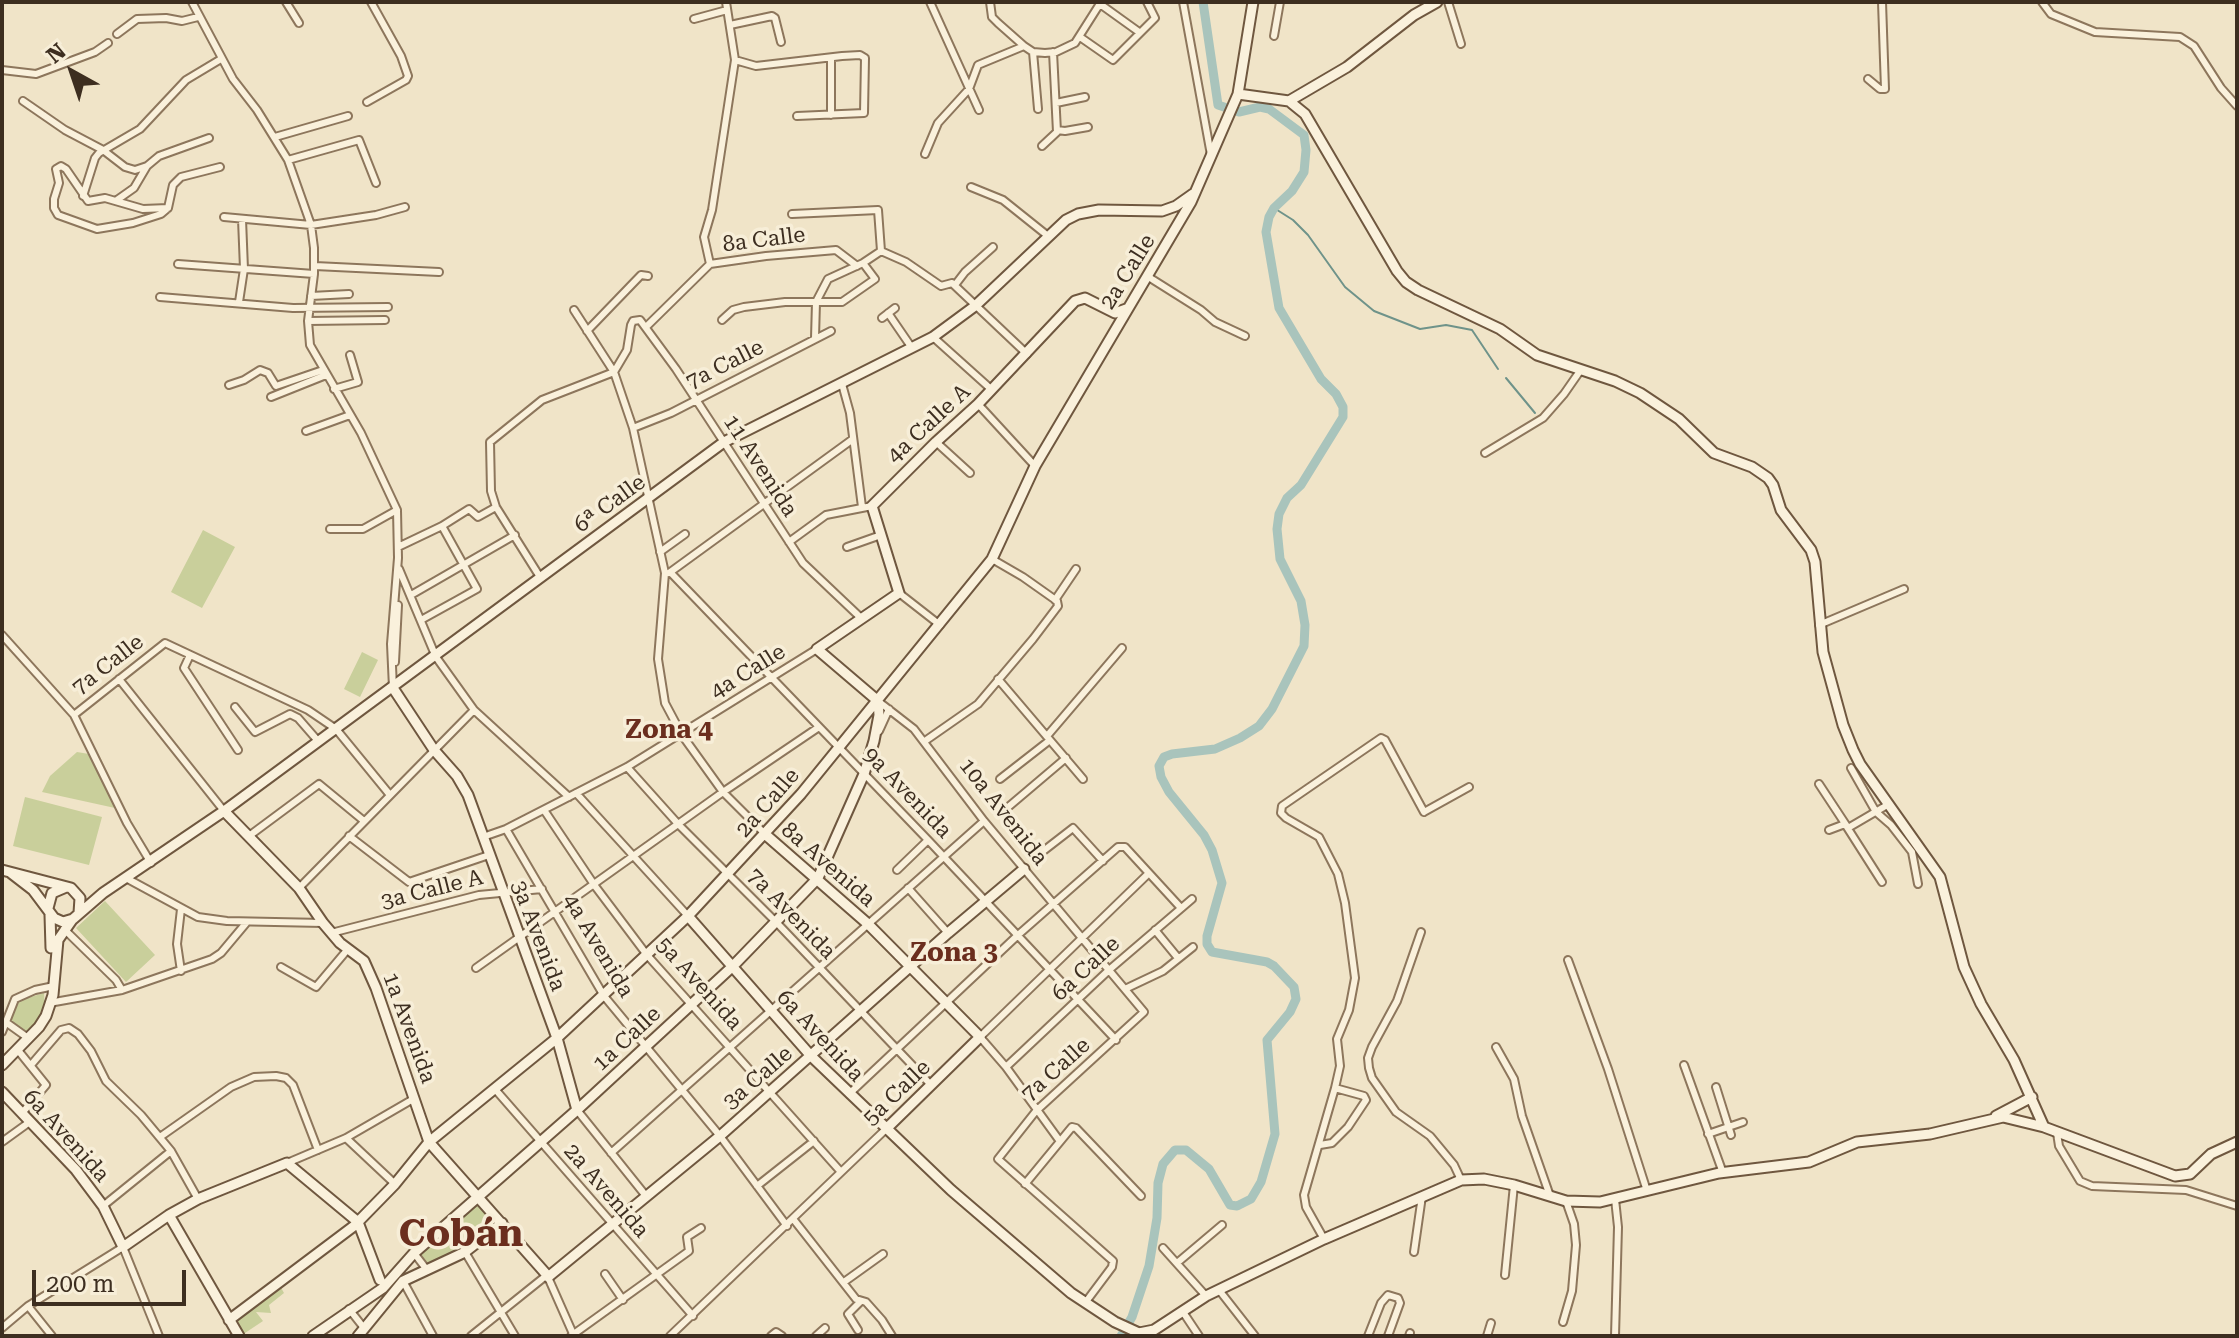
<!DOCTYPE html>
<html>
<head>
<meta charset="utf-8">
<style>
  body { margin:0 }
  #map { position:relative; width:2239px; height:1338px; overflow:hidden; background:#f0e4c8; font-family:"Roboto Serif",serif }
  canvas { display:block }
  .frame { position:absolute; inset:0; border:4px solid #3d2e20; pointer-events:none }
  .north { position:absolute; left:32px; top:32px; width:80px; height:80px; -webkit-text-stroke:6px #f7eed8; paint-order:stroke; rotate:320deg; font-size:22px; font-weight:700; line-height:32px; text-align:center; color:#3d2e20 }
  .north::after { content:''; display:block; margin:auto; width:28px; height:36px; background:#3d2e20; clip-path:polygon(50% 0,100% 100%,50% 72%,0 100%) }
  .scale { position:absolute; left:32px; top:1270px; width:154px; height:36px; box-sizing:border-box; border:4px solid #3d2e20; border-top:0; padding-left:10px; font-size:24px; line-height:28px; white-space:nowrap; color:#3d2e20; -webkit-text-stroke:6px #f7eed8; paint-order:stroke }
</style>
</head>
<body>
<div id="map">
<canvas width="2239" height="1338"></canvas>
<div class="frame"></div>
<div class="north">N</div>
<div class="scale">200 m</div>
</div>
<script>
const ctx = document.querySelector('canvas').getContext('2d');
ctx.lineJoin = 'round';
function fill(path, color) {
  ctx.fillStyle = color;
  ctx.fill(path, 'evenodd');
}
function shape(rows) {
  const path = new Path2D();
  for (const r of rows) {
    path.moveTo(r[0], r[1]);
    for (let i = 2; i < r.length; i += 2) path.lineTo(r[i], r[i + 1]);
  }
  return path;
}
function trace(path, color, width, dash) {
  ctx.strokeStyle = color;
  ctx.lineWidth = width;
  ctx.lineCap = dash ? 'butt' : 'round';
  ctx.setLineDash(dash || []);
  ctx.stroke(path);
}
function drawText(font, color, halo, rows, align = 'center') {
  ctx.font = font + ' "Roboto Serif",serif';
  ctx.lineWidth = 7;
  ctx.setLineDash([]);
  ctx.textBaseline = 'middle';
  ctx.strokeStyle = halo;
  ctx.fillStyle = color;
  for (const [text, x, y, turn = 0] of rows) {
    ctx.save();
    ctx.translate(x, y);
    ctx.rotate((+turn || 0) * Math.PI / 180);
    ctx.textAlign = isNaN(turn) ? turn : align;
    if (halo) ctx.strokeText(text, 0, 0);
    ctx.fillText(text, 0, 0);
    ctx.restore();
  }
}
fill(shape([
  [203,530,235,547,202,608,171,592],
  [362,652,378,660,360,697,344,689],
  [77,752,89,754,115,808,42,792,50,776],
  [25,797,102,817,89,865,13,846],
  [105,901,155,955,126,982,76,928],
  [44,993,45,1010,39,1021,29,1033,23,1032,12,1021,12,1008,24,999],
  [476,1204,480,1204,495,1219,494,1223,473,1242,429,1264,424,1261,420,1253],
  [279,1284,284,1293,269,1305,271,1313,256,1312,263,1321,242,1335,232,1321]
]), '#c9cf9b');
trace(shape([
  [1274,208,1293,220,1308,235,1345,287,1374,311,1420,329,1446,325,1472,330,1498,369],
  [1506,378,1535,413]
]), '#6f938a', 2);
trace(shape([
  [1121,1336,1132,1317,1149,1266,1157,1218,1158,1183,1163,1164,1175,1150,1186,1150,1209,1169,1230,1205,1237,1206,1251,1199,1261,1182,1275,1134,1267,1040,1290,1012,1296,999,1294,987,1274,966,1267,962,1212,952,1207,944,1207,936,1222,883,1212,850,1204,835,1169,792,1161,777,1159,766,1164,757,1172,754,1215,749,1240,738,1259,726,1272,709,1304,646,1305,625,1301,601,1280,559,1277,529,1279,514,1287,498,1301,485,1343,417,1343,407,1336,394,1321,379,1279,308,1266,232,1269,217,1274,208,1292,191,1304,172,1306,150,1304,135,1269,109,1260,107,1239,112,1218,105,1203,2]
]), '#a9c4bc', 9);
const street = shape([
  [192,2,233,79,257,110,288,160,311,225,314,248,314,274,308,321,310,345,361,433,397,510,398,558,391,644,393,688],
  [286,2,299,23],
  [930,2,979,110],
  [990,2,992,17,998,23,1024,46,1033,52,1045,53,1056,52,1075,43,1101,2],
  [1183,2,1211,155],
  [1448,2,1461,44],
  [2042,2,2051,14,2095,32,2180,37,2194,46,2221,88,2237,106],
  [1100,4,1139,32],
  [694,19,727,10],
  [730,25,772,16,775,18,781,42],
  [117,34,137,19,166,18,182,21,198,17],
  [1274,36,1280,2],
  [1080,37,1113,60,1155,18,1147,2],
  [1033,52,1038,109],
  [735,60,756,66,842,56,860,55,865,58,864,113,797,116],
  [2,70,36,74,95,52,108,43],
  [1868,79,1880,89,1885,89,1882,2],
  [23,101,65,130,103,150,125,167,135,170,147,166,159,156,209,138],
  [367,102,406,80,408,76,401,56,371,2],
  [1056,103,1085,97],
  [831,115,831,58],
  [1057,130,1065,131,1088,127],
  [275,137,348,116],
  [1042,146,1057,132,1053,52],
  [925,154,938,123,969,89,978,65,1024,46],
  [288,160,359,140,376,183],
  [971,187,1003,200,1048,236],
  [83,196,95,158,99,153,140,129,186,80,221,59],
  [117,200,134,188,147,166],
  [168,208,143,209,105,198,88,201,66,169,61,166,56,169,59,183,54,199,54,208,58,215,97,229,133,223,161,214,168,208,173,185,181,177,220,167],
  [792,214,878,210,881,251],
  [224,217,311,225,376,215,405,207],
  [881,251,906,262,941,286,952,283,1027,354],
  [178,264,314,274],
  [710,264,704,237,712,210,735,60,726,2],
  [315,266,439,272],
  [1147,276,1201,310,1215,322,1245,336],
  [955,285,965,272,993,247],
  [311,296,349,294],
  [160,297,293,308,388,307],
  [239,302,244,269,242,219],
  [574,310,614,372,633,428,665,573,658,659,665,703,682,735,723,792,766,835],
  [888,313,912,348],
  [882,318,895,308],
  [722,320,733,310,744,307,785,302,842,302,875,279,863,263],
  [308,321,385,320],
  [647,326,710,264,766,256,836,250,857,266],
  [587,331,641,275,648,276],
  [933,337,992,390],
  [815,338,816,302,828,279,863,263,881,251],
  [842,384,850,413,862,507],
  [229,385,244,380,260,370,268,373,276,386,323,370],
  [334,389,358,382,350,355],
  [271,397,326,375],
  [978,404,1035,466],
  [633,428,671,413,831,331],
  [306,431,350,415],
  [936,442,970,473],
  [1485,453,1543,418,1564,394,1580,371],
  [330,529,363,529,397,510],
  [789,542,826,515,872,506],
  [398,547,442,526,469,509,478,517,496,507],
  [847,547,881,535],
  [660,552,685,534],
  [399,569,436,657,474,710,569,797],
  [669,573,853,439],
  [671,573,928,840,1116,1040],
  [540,577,496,507,491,491,490,442,542,400,614,372,627,350,631,325,633,321,640,320,676,369,803,563,861,618],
  [899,593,940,625],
  [411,595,515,535],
  [1055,600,1076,569],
  [421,620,477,589,442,526],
  [1819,625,1904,589],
  [2,635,74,715,127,823,151,863],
  [190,655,184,668,238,750],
  [395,662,398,605],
  [119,679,224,811],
  [998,679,1083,779],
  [878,701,914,729,984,821,1144,1012,1036,1111,998,1159,1113,1261,1112,1267,1085,1303],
  [235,707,255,732,290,714,298,718,318,741],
  [74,715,165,643,308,710,336,729,390,795],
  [879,731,889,709],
  [1047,736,1122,648],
  [925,741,978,704,1033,639,1058,606,1057,601,1023,577,992,559],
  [627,767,679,825,777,923,931,1085],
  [1851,768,1876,812,1891,825,1912,852,1918,884],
  [1000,779,1050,740],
  [1819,784,1848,828,1889,804],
  [576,793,688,916],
  [1007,808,1066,758],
  [544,810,595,886,647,955,841,1172],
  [506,829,604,996,720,1136,787,1226],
  [1829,830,1845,824,1882,882],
  [249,836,319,784,364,821],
  [349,836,409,882,489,855],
  [483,837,506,829,627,767,817,649],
  [1042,852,1073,828,1103,861],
  [897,870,928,840],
  [126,878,198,917,227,921,323,923],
  [299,888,474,710],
  [908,888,948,933],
  [181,909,177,944,181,971],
  [64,929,116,980,122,990],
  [1155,930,1178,958],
  [1421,932,1397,1001,1372,1047,1368,1058,1369,1068,1372,1078,1396,1112,1430,1136,1454,1165,1461,1180],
  [331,933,479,895,542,889],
  [1568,960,1608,1069,1647,1191],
  [281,967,316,987,348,949],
  [476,968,723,792,819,727],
  [1125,989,1163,971,1193,947],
  [49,1003,122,990,212,959,221,953,247,922],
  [7,1023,28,1038],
  [2,1032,15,999,35,990,54,986],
  [1496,1047,1514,1079,1522,1116,1550,1196],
  [17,1049,46,1085,23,1112],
  [31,1065,61,1030,69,1028,78,1034,91,1051,106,1081,141,1115,171,1151,198,1199],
  [1684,1065,1723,1173],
  [1006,1067,1109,970,1192,899],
  [1716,1087,1731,1135],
  [494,1088,693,1316],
  [1335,1088,1340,1066,1337,1039,1349,1010,1355,978,1345,903,1338,874,1319,837,1286,818,1281,813,1282,806,1381,738,1385,740,1424,812,1469,787],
  [849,1094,1018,935,1118,847,1125,847,1181,908],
  [577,1110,646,1196],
  [2057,1133,2059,1146,2080,1181,2092,1186,2186,1190,2237,1206],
  [1708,1134,1743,1122],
  [160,1137,231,1087,254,1077,276,1076,286,1078,293,1085,318,1150],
  [346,1138,395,1184],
  [1059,1140,1006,1067,980,1037,1148,874],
  [2,1142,31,1121],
  [1320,1145,1332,1143,1348,1127,1366,1100,1364,1096,1335,1088,1304,1195,1306,1207,1324,1239],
  [611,1153,984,821],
  [287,1163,346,1138,415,1098],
  [1025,1184,1072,1127,1076,1128,1141,1196],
  [757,1186,814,1141],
  [1615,1199,1618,1227,1615,1336],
  [103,1206,171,1151],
  [794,1220,856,1299,866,1302,882,1320,892,1336],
  [1163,1248,1206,1296],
  [465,1252,515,1336],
  [1414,1252,1422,1196],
  [414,1253,427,1270],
  [1177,1263,1222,1225],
  [605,1274,623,1300],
  [1505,1275,1514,1185],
  [403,1281,433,1336],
  [844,1282,883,1254],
  [1219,1290,1255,1336],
  [28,1306,52,1336],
  [349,1309,364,1328],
  [1183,1312,1199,1336],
  [1563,1322,1572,1291,1576,1245,1574,1224,1566,1201],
  [2,1328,28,1306,123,1247,159,1336],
  [858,1330,848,1314,860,1302],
  [471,1336,547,1275,574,1336],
  [571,1336,689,1251,687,1237,701,1228],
  [670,1336,886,1129],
  [771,1336,776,1332,782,1336],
  [816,1336,825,1328],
  [1368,1336,1381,1303,1388,1295,1398,1298,1400,1303,1388,1336],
  [1409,1336,1410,1333],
  [1487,1336,1491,1323]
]);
const secondary = shape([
  [1238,94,1289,101,1305,114,1397,271,1406,282,1418,290,1500,329,1537,355,1615,381,1640,393,1679,419,1714,453,1752,467,1768,478,1773,485,1781,510,1811,550,1815,562,1823,652,1843,725,1853,750,1860,764,1940,877,1964,967,1981,1004,2014,1060,2044,1127],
  [1289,101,1347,67,1414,15,1437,2],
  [393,688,434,750,457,776,468,795,557,1038,577,1110],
  [878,701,817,649,899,593,872,506,936,442,978,404,1075,301,1085,298,1115,313,1126,309],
  [224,811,299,888,323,923,340,943,364,961,376,988,429,1142,547,1275],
  [766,835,868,924,980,1037,886,1129],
  [2,870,71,888,80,898,79,913],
  [11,873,33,890,54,918,63,922,73,919,103,893,224,811,724,442,933,337,975,306,1066,220,1078,214,1099,210,1162,211,1176,206,1193,194],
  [48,908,52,893,66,887],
  [50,915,51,948],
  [688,916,811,1056,951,1190,1071,1293,1115,1322,1139,1333,1154,1330,1206,1296,1324,1239,1461,1180,1484,1179,1514,1185,1566,1201,1600,1202,1719,1173,1809,1162,1857,1142,1930,1134,2003,1117,2044,1127,2175,1176,2190,1174,2211,1154,2237,1142],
  [2,1065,39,1027,46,1016,53,995,58,940,72,920],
  [2,1092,76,1170,103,1206,123,1247,169,1215,198,1199,287,1163,358,1222,380,1280],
  [1996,1116,2032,1097],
  [169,1215,239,1336],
  [548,1277,720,1136,948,933,1024,869],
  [229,1320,354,1226,395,1184,429,1142,557,1038,688,916,801,794,992,559,1035,466,1191,202,1238,94,1253,2],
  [313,1336,383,1288,414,1253,577,1110,733,966,818,878,864,774,874,741,879,715,878,701],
  [358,1336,403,1281,465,1252,502,1223]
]);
trace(street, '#8d765c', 10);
trace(secondary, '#6f573f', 13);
trace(street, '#faf1dc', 6);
trace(secondary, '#faf1dc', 9);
drawText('22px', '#3d2e20', '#f7eed8', [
  ["8a Calle",764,240,-7],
  ["2a Calle",1128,272,-58],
  ["7a Calle",725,365,-27],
  ["4a Calle A",929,424,-43],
  ["11 Avenida",760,466,57],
  ["6ª Calle",610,504,-36],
  ["7a Calle",108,665,-38],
  ["4a Calle",748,672,-32],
  ["9a Avenida",907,793,46],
  ["2a Calle",768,803,-49],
  ["10a Avenida",1003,812,52],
  ["8a Avenida",828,865,41],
  ["3a Calle A",432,890,-14],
  ["7a Avenida",791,914,46],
  ["3a Avenida",538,936,69],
  ["4a Avenida",598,946,59],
  ["6a Calle",1086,969,-43],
  ["5a Avenida",699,984,48],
  ["1a Avenida",409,1028,70],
  ["6a Avenida",820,1036,47],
  ["1a Calle",627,1039,-43],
  ["7a Calle",1056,1070,-42],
  ["3a Calle",758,1078,-41],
  ["5a Calle",897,1093,-44],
  ["6a Avenida",66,1136,48],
  ["2a Avenida",606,1191,49]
]);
drawText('bold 26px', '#6b2e1e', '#f7eed8', [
  ["Zona 4",669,730],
  ["Zona 3",954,953]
]);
drawText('bold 38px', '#6b2e1e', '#f7eed8', [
  ["Cobán",461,1235]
]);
</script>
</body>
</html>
